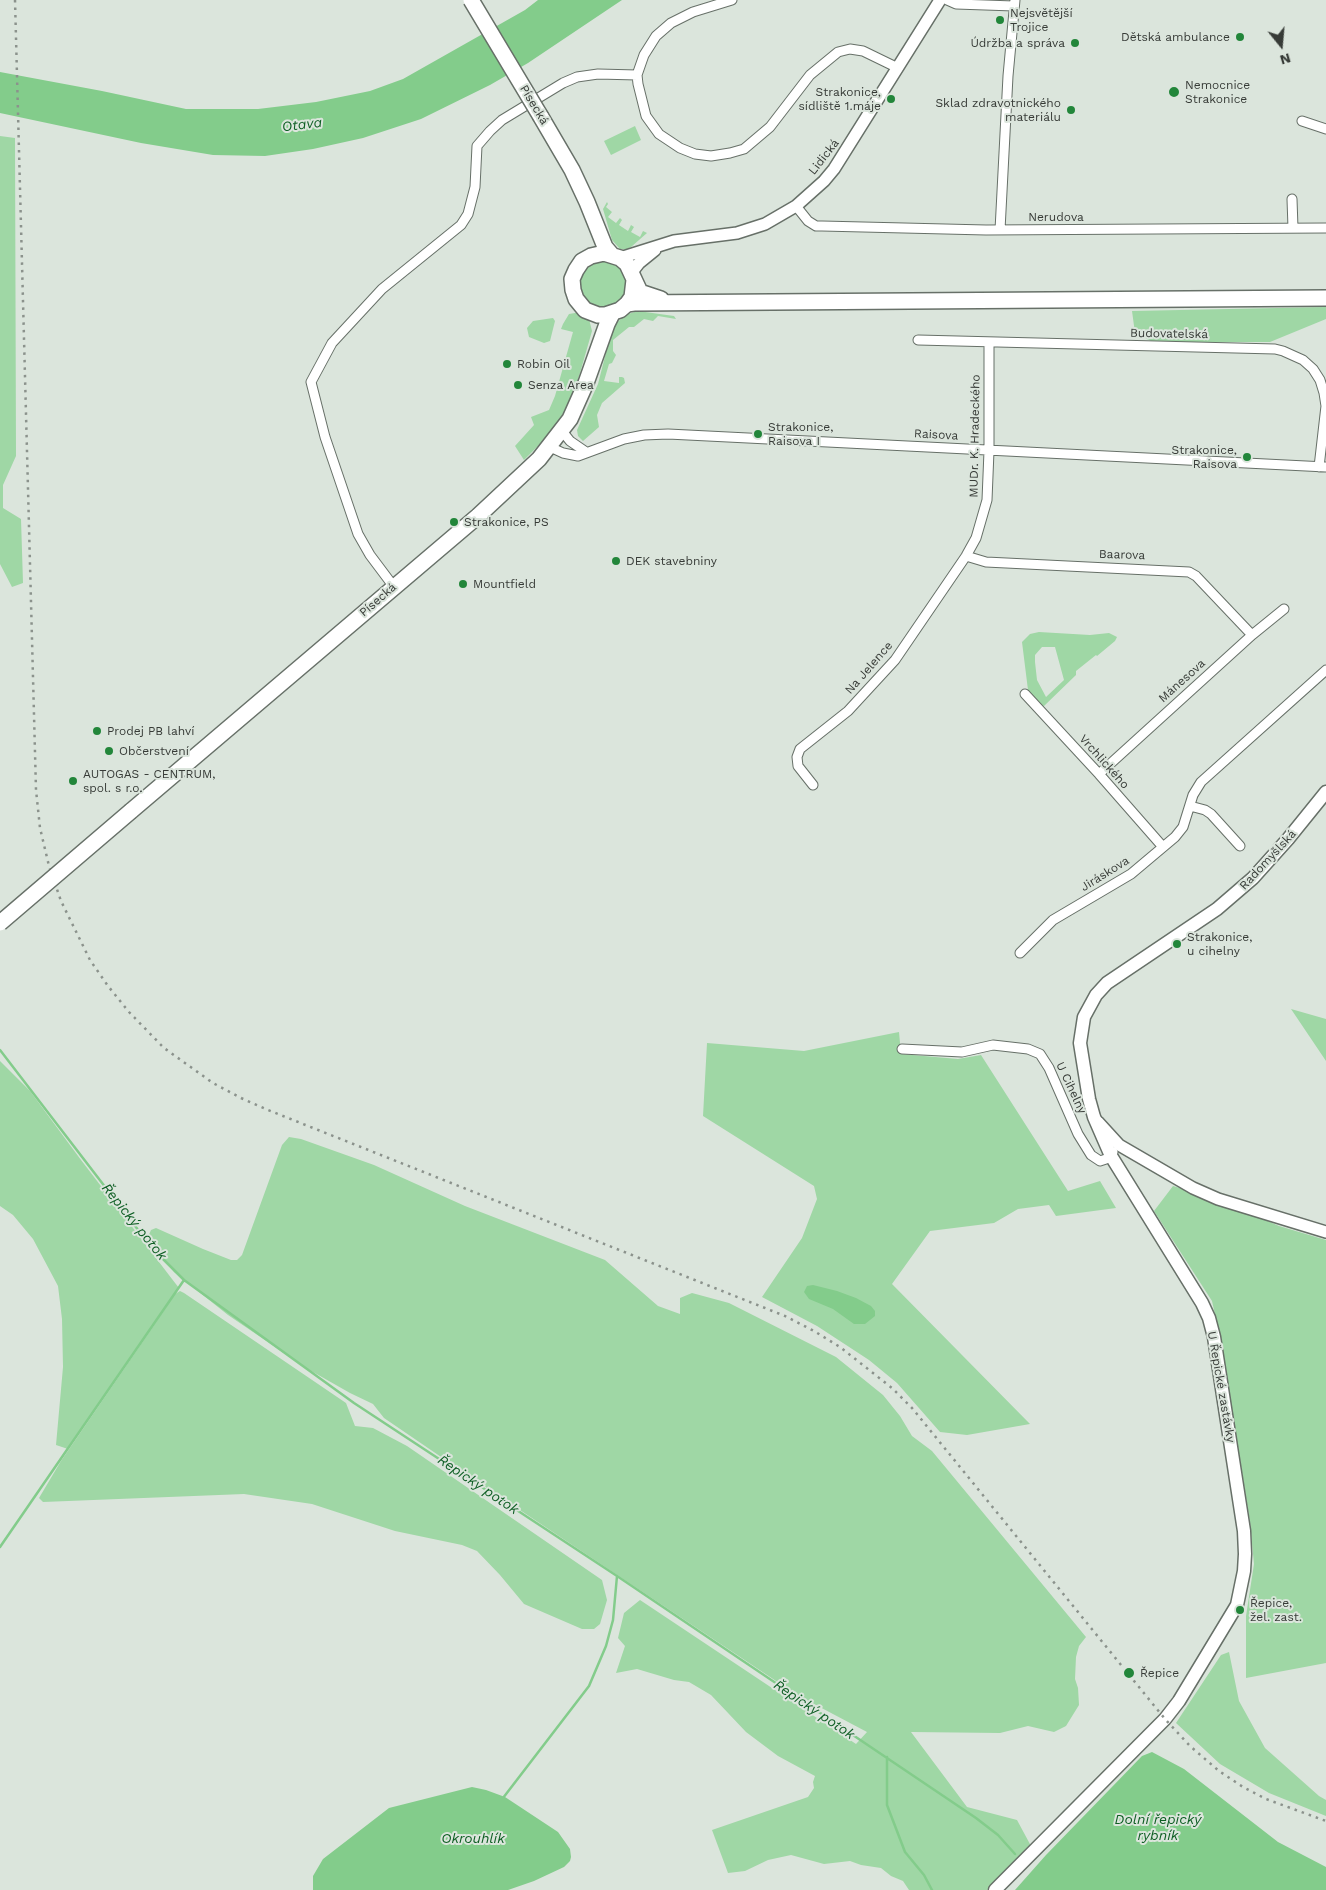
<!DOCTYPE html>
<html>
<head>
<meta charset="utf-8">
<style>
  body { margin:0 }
  #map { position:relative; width:1326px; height:1890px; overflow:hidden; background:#dbe5dc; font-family:"Work Sans",sans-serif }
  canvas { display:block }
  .north { position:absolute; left:1256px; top:20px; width:50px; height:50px; -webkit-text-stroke:4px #dbe5dc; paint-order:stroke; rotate:163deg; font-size:14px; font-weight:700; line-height:20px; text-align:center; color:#373b37 }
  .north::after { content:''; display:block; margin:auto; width:18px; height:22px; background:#373b37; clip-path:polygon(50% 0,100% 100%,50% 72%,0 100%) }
</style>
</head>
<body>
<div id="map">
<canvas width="1326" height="1890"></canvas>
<div class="north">N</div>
</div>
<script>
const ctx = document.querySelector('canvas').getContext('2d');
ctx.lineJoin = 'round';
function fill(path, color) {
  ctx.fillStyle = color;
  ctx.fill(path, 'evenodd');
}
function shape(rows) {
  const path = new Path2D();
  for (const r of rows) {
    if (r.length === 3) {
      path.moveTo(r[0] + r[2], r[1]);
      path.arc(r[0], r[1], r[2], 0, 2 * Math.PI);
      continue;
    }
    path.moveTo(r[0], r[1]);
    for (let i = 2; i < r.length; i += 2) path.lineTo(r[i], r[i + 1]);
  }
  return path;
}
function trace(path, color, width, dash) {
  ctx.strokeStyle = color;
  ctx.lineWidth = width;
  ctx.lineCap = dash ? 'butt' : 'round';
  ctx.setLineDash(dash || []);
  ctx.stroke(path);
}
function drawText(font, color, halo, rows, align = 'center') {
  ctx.font = font + ' "Work Sans",sans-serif';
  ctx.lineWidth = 4;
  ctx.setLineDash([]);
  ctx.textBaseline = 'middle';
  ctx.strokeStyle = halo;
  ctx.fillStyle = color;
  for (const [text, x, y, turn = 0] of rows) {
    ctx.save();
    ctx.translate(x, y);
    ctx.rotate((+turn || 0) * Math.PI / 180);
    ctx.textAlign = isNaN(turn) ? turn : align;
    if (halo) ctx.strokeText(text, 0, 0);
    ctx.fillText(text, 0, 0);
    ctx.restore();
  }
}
fill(shape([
  [635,126,641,140,611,155,604,141],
  [0,136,15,138,16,456,3,485,3,508,21,519,23,583,12,587,0,564],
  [607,202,608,204,606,207,612,212,608,217,616,223,620,218,622,220,619,225,628,231,631,225,634,227,631,232,640,237,643,231,647,233,631,247,627,249,620,249,612,240,603,209],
  [603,284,24],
  [1326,307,1326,319,1270,342,1153,342,1135,333,1132,311],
  [638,311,674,316,676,319,658,316,653,321,644,319,634,327,629,327,613,340,613,351,616,355,612,363,609,364,604,381,619,383,619,377,622,377,624,378,625,383,602,403,597,415,599,427,583,441,578,436,577,430,598,384,613,325,628,314],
  [581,312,589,319,592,331,580,373,572,396,560,419,547,437,524,460,515,446,534,425,531,417,549,410,555,396,573,332,561,329,563,324,569,314],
  [553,318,555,321,550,341,544,343,529,337,527,328,533,321],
  [1039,632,1090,635,1109,633,1117,637,1115,641,1097,656,1096,655,1076,671,1076,675,1044,706,1041,705,1028,690,1022,642,1030,634],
  [1042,647,1055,647,1064,680,1046,697,1037,680,1035,662,1035,655],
  [1291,1009,1326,1019,1326,1061],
  [899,1032,901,1054,958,1059,981,1055,1068,1191,1100,1181,1116,1208,1056,1216,1049,1205,1018,1209,994,1223,930,1231,892,1284,1030,1424,967,1435,940,1432,897,1383,869,1360,817,1326,762,1297,802,1238,817,1199,814,1186,703,1116,707,1043,804,1051],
  [0,1061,30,1091,81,1160,172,1279,179,1288,175,1294,180,1291,184,1293,346,1403,355,1426,373,1428,407,1446,602,1580,607,1600,600,1624,594,1629,582,1629,524,1604,500,1575,477,1551,462,1545,395,1531,312,1504,244,1494,43,1502,39,1498,61,1461,172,1299,68,1449,56,1445,63,1367,62,1319,58,1286,33,1239,13,1215,0,1206],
  [289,1137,301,1139,374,1165,465,1206,605,1260,658,1306,680,1314,680,1298,692,1293,729,1303,836,1357,883,1395,900,1416,912,1436,932,1451,1086,1637,1079,1646,1076,1657,1075,1679,1078,1688,1079,1705,1066,1726,1054,1732,1028,1726,1000,1733,911,1732,967,1807,1017,1820,1031,1846,987,1890,909,1890,903,1881,891,1876,881,1868,861,1865,850,1861,824,1864,791,1855,768,1860,745,1871,728,1873,712,1830,808,1797,814,1788,813,1782,815,1776,778,1756,746,1732,711,1695,689,1682,674,1680,637,1669,616,1673,625,1646,618,1638,624,1613,640,1600,856,1744,867,1732,797,1695,469,1476,384,1418,373,1404,350,1393,306,1368,228,1315,174,1272,148,1237,151,1230,156,1228,203,1249,231,1260,237,1260,242,1255,282,1145],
  [1173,1186,1218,1199,1279,1226,1326,1240,1326,1663,1246,1678,1246,1616,1254,1564,1250,1522,1221,1342,1212,1301,1154,1211],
  [1229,1652,1239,1701,1265,1748,1319,1796,1326,1800,1326,1816,1269,1793,1220,1764,1176,1723,1221,1655]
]), '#9fd7a5');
fill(shape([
  [538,0,622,0,528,63,490,85,421,119,363,138,313,149,265,156,213,155,141,143,0,113,0,72,102,91,186,109,258,109,316,102,370,91,403,79,525,10],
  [813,1285,837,1291,856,1298,871,1306,875,1311,875,1316,865,1324,854,1324,833,1309,809,1299,804,1292,807,1286],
  [1152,1752,1184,1769,1278,1842,1326,1867,1326,1890,1015,1890,1046,1855,1142,1756],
  [472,1787,486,1790,505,1797,558,1832,570,1849,571,1857,570,1861,564,1867,534,1881,508,1890,313,1890,313,1876,323,1859,389,1808]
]), '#83cc8b');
trace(shape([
  [0,1050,152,1248,184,1280,354,1403,617,1576,976,1818,998,1835,1015,1854],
  [0,1547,184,1280],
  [887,1757,887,1805,905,1852,924,1875,932,1890],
  [503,1798,589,1686,606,1646,613,1620,617,1576]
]), '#83cc8b', 2.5);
const minor = shape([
  [732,0,693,12,671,23,656,36,644,55,637,75,638,84,646,116,659,134,680,148,695,154,711,156,730,153,744,149,770,127,810,75,838,52,850,49,863,51,898,68],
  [947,0,956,4,1014,6],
  [1302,121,1326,129],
  [1292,199,1293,228],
  [796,206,808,221,816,226,822,226,986,230,1326,228],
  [1000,230,1008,76,1015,0],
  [918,340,1275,349,1283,351,1303,360,1313,369,1320,380,1324,393,1326,406,1319,467],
  [562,431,570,441,586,452],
  [550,447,563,453,578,456,624,439,644,435,668,434,1326,467],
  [966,556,986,562,1189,572,1196,576,1252,635],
  [394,587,370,555,358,534,325,437,311,382,332,343,382,289,461,225,468,214,475,187,477,146,490,131,502,120,563,83,577,77,598,74,637,75],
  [1025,694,1099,774,1163,847],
  [1099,774,1252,635,1284,609],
  [813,785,798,766,797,757,800,749,848,711,895,660,966,556,976,538,987,500,989,451,989,342],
  [1190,806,1205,810,1211,814,1240,846],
  [1020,953,1053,920,1131,874,1175,837,1183,827,1193,795,1201,782,1326,670],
  [902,1049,962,1052,993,1045,1028,1049,1040,1054,1049,1068,1078,1134,1091,1155,1100,1161,1106,1159,1111,1156,1113,1152]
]);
const tertiary = shape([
  [620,258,674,241,737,233,765,224,796,206,824,181,834,169,940,0],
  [632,272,639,263,655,250],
  [1098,1122,1119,1145,1193,1188,1218,1199,1326,1232]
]);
const secondary = shape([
  [995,1890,1165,1719,1179,1701,1237,1605,1244,1571,1245,1554,1244,1531,1214,1337,1209,1318,1202,1303,1111,1156,1094,1117,1089,1099,1080,1043,1084,1017,1096,995,1107,983,1217,909,1253,878,1288,839,1326,792]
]);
const primary = shape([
  [541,117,572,170,587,202,605,247,611,254],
  [634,280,632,297,627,304,620,310,605,315,598,315,585,310,576,299,573,290,572,279,576,270,582,261,591,256,604,253,620,258,627,264,640,292,661,299],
  [627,304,634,303,1326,298],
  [131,811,478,516,539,459,570,419,586,383,607,324,612,314]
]);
trace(minor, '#677068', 11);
trace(tertiary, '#677068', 14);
trace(secondary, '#677068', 15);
trace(primary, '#677068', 18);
trace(minor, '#fff', 9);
trace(tertiary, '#fff', 11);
trace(secondary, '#fff', 12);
trace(primary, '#fff', 15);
trace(shape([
  [15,0,36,790,40,828,49,866,61,901,90,960,108,986,129,1012,164,1048,213,1083,241,1098,268,1110,785,1316,814,1331,840,1347,892,1388,912,1408,1165,1719,1190,1746,1219,1771,1243,1787,1266,1799,1326,1821]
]), '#8b928c', 2.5, [2.5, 5]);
const primaryBridge = shape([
  [471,0,541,117],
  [0,923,131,811]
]);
trace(primaryBridge, '#677068', 18, []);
trace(primaryBridge, '#fff', 15);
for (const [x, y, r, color] of [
  [1000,20,5,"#22863a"],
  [1240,37,5,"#22863a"],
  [1075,43,5,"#22863a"],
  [1174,92,6,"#22863a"],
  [891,99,5,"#22863a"],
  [1071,110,5,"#22863a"],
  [507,364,5,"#22863a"],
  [518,385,5,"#22863a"],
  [758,434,5,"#22863a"],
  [1247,457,5,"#22863a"],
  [454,522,5,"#22863a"],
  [616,561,5,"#22863a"],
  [463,584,5,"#22863a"],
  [97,731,5,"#22863a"],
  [109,751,5,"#22863a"],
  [73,781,5,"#22863a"],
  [1177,944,5,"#22863a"],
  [1240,1610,5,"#22863a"],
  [1129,1673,6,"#22863a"]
]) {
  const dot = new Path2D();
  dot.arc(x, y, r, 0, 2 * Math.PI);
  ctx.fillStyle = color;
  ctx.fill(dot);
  trace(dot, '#dbe5dc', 2);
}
drawText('12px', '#373b37', '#dbe5dc', [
  ["Nejsvětější",1010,13],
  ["Trojice",1010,27],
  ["Dětská ambulance",1230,37,"right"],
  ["Údržba a správa",1065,43,"right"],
  ["Nemocnice",1185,85],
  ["Strakonice",1185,99],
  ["Strakonice,",881,92,"right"],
  ["sídliště 1.máje",881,106,"right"],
  ["Sklad zdravotnického",1061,103,"right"],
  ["materiálu",1061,117,"right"],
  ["Robin Oil",517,364],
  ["Senza Area",528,385],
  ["Strakonice,",768,427],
  ["Raisova I",768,441],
  ["Strakonice,",1237,450,"right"],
  ["Raisova",1237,464,"right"],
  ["Strakonice, PS",464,522],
  ["DEK stavebniny",626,561],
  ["Mountfield",473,584],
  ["Prodej PB lahví",107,731],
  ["Občerstvení",119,751],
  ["AUTOGAS - CENTRUM,",83,774],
  ["spol. s r.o.",83,788],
  ["Strakonice,",1187,937],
  ["u cihelny",1187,951],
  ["Řepice,",1250,1603],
  ["žel. zast.",1250,1617],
  ["Řepice",1140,1673]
], 'left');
drawText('12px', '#373b37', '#dbe5dc', [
  ["Písecká",534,105,59],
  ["Lidická",824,157,-52],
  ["Nerudova",1056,217],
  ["Budovatelská",1169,334,1],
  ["Raisova",936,435,3],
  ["MUDr. K. Hradeckého",975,436,-89],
  ["Baarova",1122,555,2],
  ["Písecká",378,600,-41],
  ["Na Jelence",869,668,-49],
  ["Mánesova",1182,681,-42],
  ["Vrchlického",1104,762,48],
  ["Radomyšlská",1268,860,-47],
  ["Jiráskova",1105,874,-32],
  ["U Cihelny",1071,1088,65],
  ["U Řepické zastávky",1221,1387,80]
]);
drawText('italic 14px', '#0d5e23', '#dbe5dc', [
  ["Otava",302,125,-7],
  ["Řepický potok",134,1222,51],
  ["Řepický potok",478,1485,34],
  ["Řepický potok",814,1710,34],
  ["Dolní řepický",1158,1820],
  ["rybník",1158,1836],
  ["Okrouhlík",473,1839]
]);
</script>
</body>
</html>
